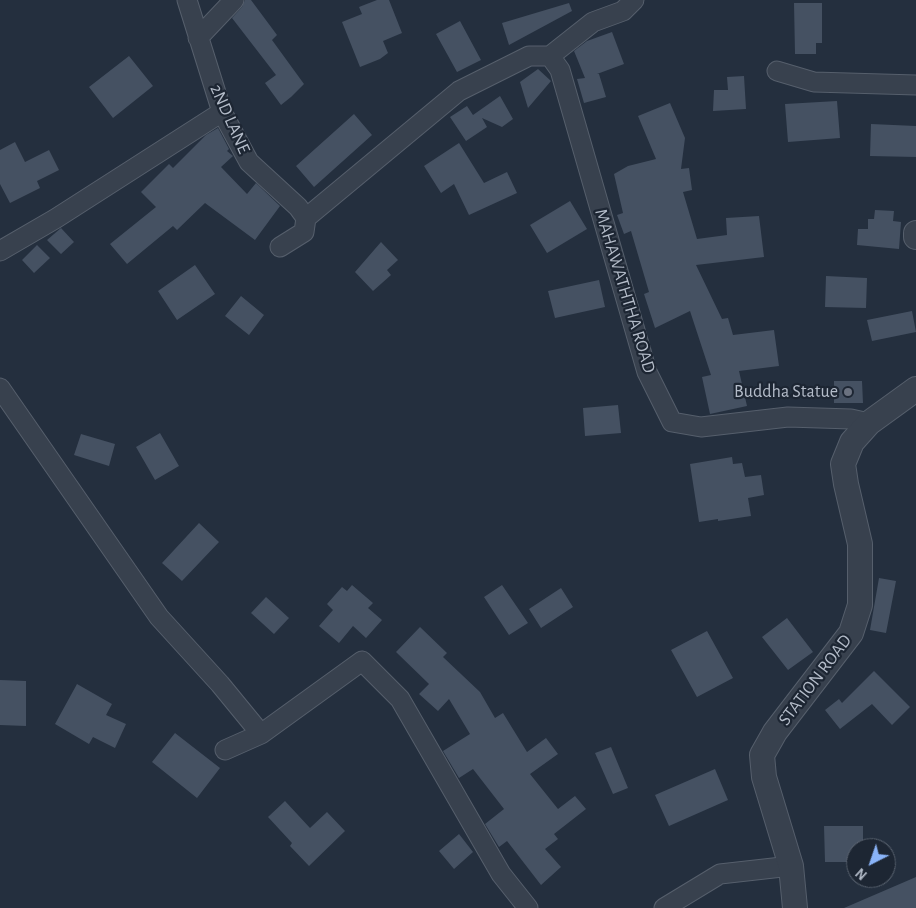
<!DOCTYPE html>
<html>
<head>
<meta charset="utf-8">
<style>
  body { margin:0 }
  #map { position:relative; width:916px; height:908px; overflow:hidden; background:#242f3e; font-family:"Alegreya Sans",sans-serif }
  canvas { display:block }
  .north { position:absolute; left:846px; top:838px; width:50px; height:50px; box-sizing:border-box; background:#1d2633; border:1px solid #59626f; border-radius:50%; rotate:221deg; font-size:14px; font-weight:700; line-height:20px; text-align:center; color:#b4bcc9 }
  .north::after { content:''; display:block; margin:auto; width:18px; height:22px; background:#8ab4f8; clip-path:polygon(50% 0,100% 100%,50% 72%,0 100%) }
</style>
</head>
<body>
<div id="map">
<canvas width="916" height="908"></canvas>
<div class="north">N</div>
</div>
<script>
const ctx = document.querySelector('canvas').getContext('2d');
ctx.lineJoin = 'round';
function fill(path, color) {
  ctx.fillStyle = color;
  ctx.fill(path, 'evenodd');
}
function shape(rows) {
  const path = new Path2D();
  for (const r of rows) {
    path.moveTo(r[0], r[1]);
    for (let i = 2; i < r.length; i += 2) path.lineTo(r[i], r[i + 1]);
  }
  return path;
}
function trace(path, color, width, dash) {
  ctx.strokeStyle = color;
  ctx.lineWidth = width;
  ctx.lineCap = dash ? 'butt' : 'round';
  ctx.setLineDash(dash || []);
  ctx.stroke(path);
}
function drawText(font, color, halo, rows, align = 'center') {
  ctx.font = font + ' "Alegreya Sans",sans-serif';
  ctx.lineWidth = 4.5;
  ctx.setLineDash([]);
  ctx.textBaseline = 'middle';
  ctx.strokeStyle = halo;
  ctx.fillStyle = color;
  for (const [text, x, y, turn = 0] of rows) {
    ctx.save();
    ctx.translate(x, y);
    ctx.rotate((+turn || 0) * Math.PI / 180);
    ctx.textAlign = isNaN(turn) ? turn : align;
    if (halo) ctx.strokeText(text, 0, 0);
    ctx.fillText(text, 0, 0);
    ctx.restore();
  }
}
fill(shape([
  [245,0,251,0,277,35,272,40,304,84,291,97,281,105,265,83,276,75,232,18,242,7],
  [377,0,389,0,402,33,383,41,388,53,380,59,360,67,342,22,362,14,359,7],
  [569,3,572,11,509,45,502,23],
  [794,3,822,3,822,43,816,43,816,54,795,54],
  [460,21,481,60,457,72,436,34],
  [612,32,624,64,597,74,599,74,606,97,584,103,577,79,585,78,574,51,587,41],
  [129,56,153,86,113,118,89,87],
  [538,69,551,81,528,108,520,82],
  [744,76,746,109,713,111,714,90,728,90,727,77],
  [500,96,513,119,502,127,482,118,487,127,466,141,450,117,467,106,473,115],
  [837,101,840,138,788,142,785,104],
  [670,103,685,138,681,169,689,168,692,190,683,192,697,239,727,235,726,218,759,216,764,257,696,265,722,319,728,318,733,335,774,330,779,366,739,371,747,406,710,414,702,377,711,375,690,311,655,328,644,294,649,292,631,231,624,234,617,215,623,213,614,174,628,166,656,159,638,116],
  [354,114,372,135,314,187,296,166],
  [871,124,916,126,916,157,870,156],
  [218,128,229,149,227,151,233,156,221,167,247,194,256,183,280,206,255,240,205,203,177,230,173,226,127,264,110,244,156,207,141,192,169,164,173,168,206,135],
  [15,142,25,162,49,150,59,170,37,181,40,188,10,203,0,184,0,150],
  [459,143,484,183,507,172,517,193,469,215,454,184,441,193,424,166],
  [570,201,587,229,547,253,530,225],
  [875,210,894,211,893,221,901,222,899,249,857,245,858,229,868,229,868,219,874,219],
  [61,228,74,242,61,254,47,240],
  [381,242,398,260,387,270,391,275,373,291,355,272],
  [37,245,50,258,34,273,22,260],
  [195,265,215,294,177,320,158,291],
  [826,276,867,278,866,308,825,307],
  [599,280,605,307,555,318,548,291],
  [241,296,264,315,249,335,225,316],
  [912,311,916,332,872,341,867,320],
  [834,381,862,381,863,403,834,403],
  [618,405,621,433,585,436,583,408],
  [160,433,179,466,155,480,136,447],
  [81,434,115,444,109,466,74,455],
  [732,457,733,464,742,463,745,477,761,475,764,495,748,498,751,516,718,521,718,519,699,522,690,464],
  [199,523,219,542,182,581,162,563],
  [879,578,896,581,886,633,870,630],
  [352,585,373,603,368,608,382,620,366,638,353,626,339,643,319,626,333,610,327,604,342,587,347,591],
  [502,585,528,623,509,635,484,597],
  [561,588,573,607,541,628,529,609],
  [266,597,289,618,274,634,251,613],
  [787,618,813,652,788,670,762,637],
  [420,627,447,653,443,657,480,692,495,718,503,713,527,752,546,738,558,754,530,774,558,809,575,796,586,809,554,834,558,839,545,849,561,867,541,885,507,841,499,847,485,824,504,809,473,769,459,778,443,751,470,734,449,699,438,711,419,694,429,684,396,652],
  [707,631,733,678,697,697,671,650],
  [874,671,910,707,892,725,872,704,840,729,825,710,839,699,842,703],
  [0,680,26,681,26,726,0,725],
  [77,684,112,704,106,715,126,724,115,748,93,737,89,744,55,724],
  [175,733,220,768,197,798,152,762],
  [611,747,628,788,613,794,595,753],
  [715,769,728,800,669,826,655,795],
  [285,801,310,828,327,812,345,831,309,866,290,846,292,843,268,817],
  [824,826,863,826,863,848,856,848,856,862,825,862],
  [459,834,473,852,454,869,439,851],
  [916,877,916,908,844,908]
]), '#455162');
const minor = shape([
  [187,0,222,112,249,162,298,207,306,218],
  [198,38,234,0],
  [550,56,560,70,647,372,672,422,701,427,788,417,851,419,869,423],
  [777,71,814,82,916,85],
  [280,247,304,232,306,218,459,91,529,56,550,56,593,22,623,11,634,0],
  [0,251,55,219,222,112],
  [0,388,159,617,220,684,261,734],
  [225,750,261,734,362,661,400,699,501,874,528,908],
  [664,908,720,874,791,866]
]);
const tertiary = shape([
  [916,233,916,237],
  [795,908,791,866,764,777,762,755,775,732,851,633,860,605,860,544,846,484,843,464,852,442,869,423,916,389]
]);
trace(minor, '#565f6c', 21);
trace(tertiary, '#565f6c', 26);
trace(minor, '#38414e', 19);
trace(tertiary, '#38414e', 24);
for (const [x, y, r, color] of [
  [848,392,5,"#6b7280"]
]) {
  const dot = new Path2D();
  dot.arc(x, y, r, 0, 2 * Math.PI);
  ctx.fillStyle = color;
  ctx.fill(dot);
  trace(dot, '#1d2633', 2);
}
drawText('18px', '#b4bcc9', '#1d2633', [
  ["2ND LANE",230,119,66],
  ["MAHAWATHTHA ROAD",625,291,73],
  ["STATION ROAD",815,680,-53]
]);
drawText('18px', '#b4bcc9', '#1d2633', [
  ["Buddha Statue",838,392]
], 'right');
</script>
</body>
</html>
